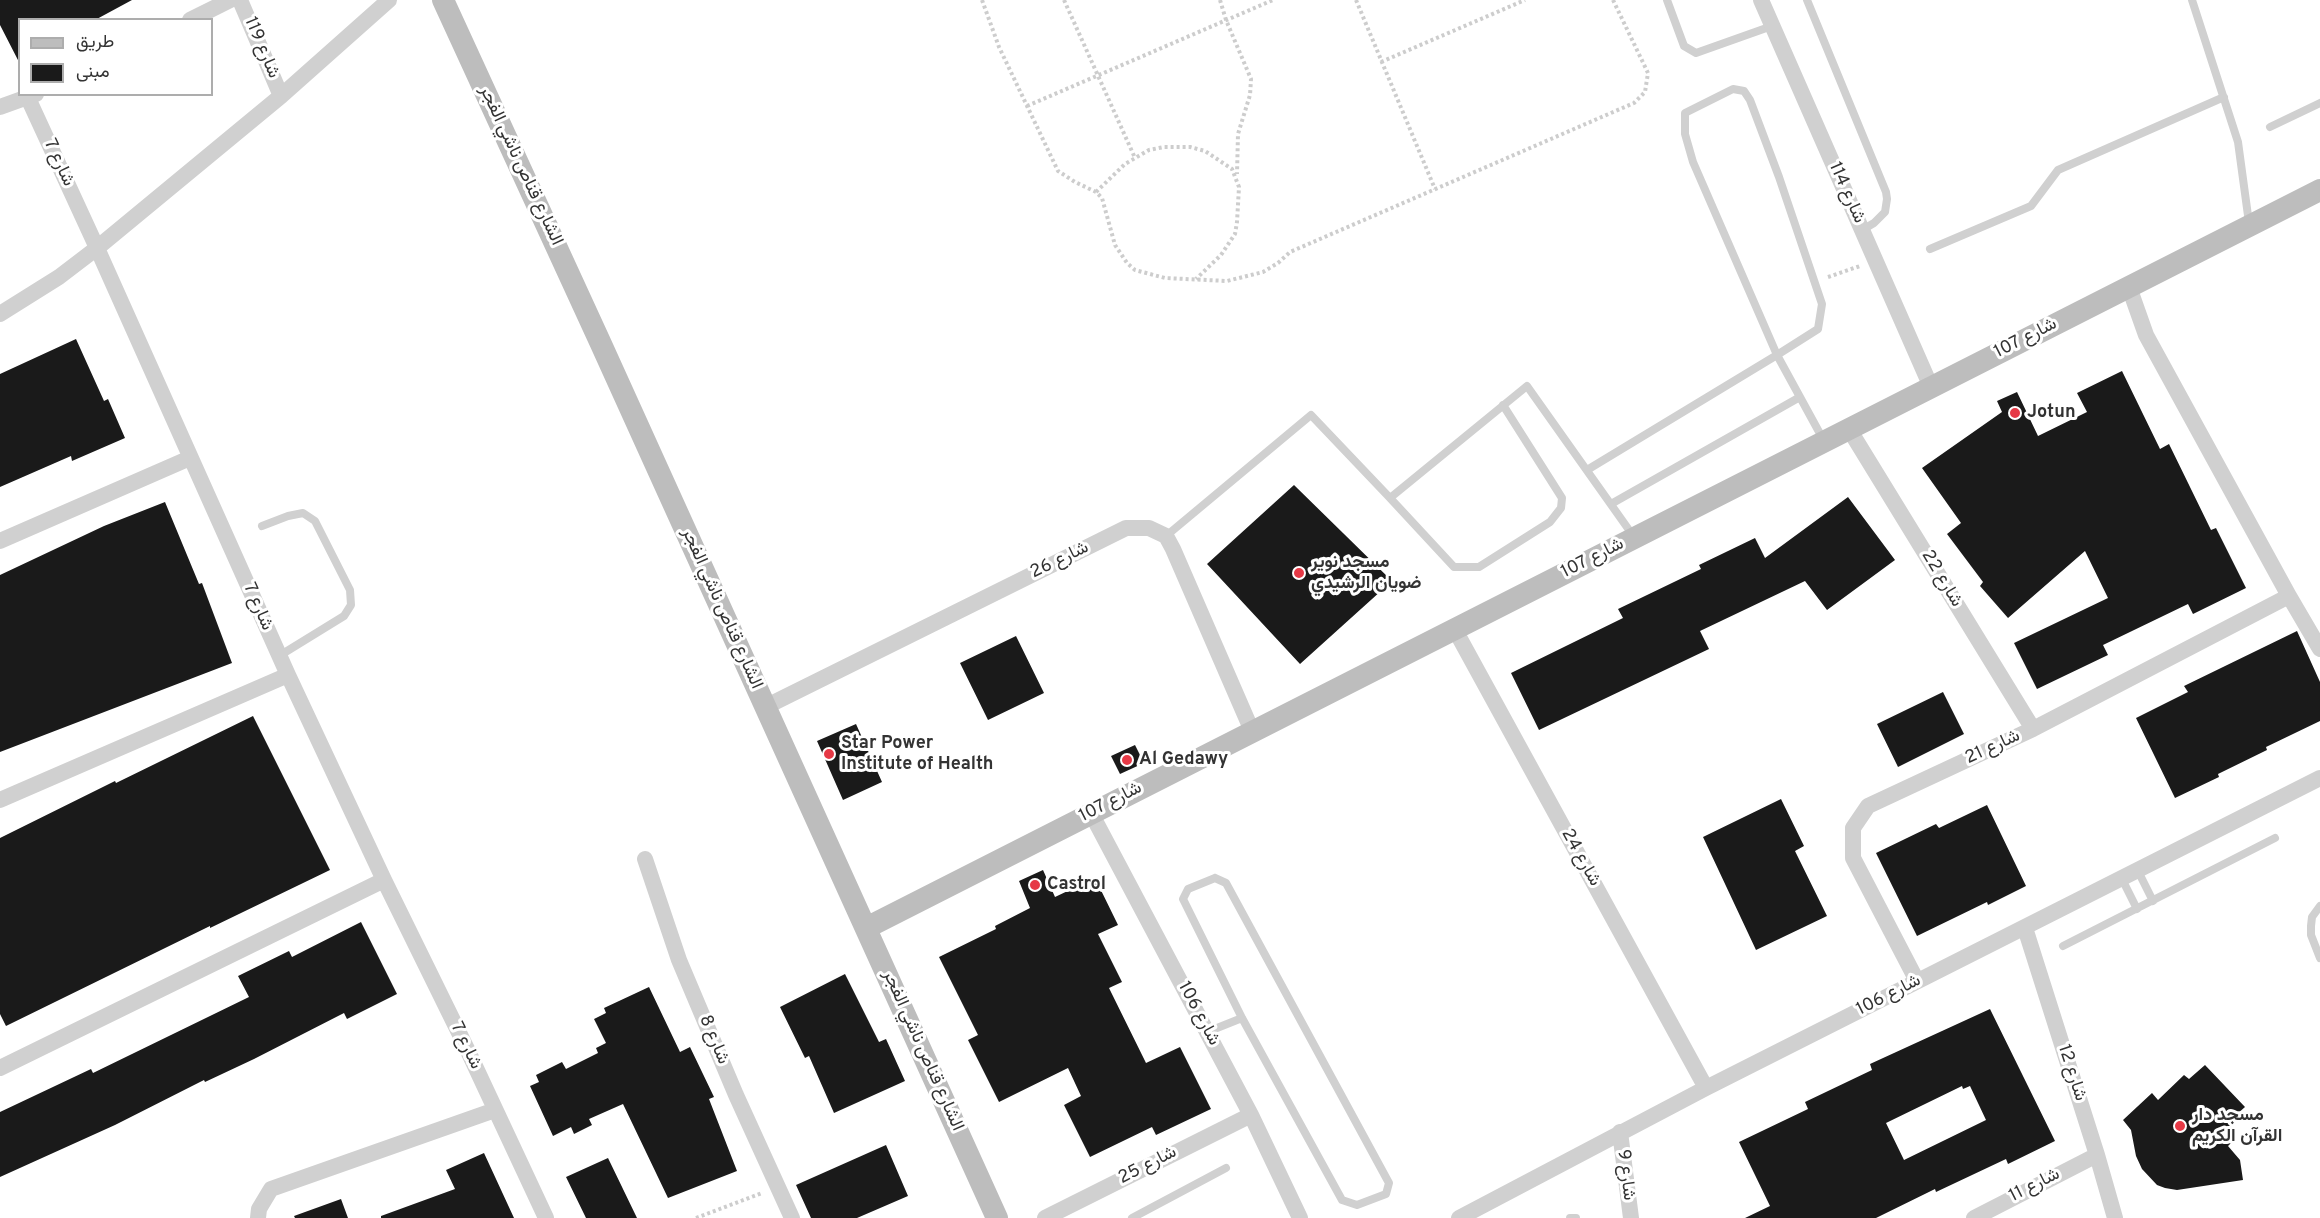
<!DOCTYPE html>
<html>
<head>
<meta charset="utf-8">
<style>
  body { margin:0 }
  #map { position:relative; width:2320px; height:1218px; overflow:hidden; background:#fff; font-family:Overpass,Vazirmatn,sans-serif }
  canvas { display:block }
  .legend { position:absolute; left:18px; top:18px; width:195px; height:78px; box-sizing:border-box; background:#fff; border:2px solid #adadad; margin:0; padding:8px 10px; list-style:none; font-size:18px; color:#333 }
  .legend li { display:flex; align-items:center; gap:12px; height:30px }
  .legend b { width:30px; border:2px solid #adadad }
</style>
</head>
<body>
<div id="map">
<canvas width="2320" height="1218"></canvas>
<ul class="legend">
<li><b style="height:8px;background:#bdbdbd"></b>طريق</li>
<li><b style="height:16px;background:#1a1a1a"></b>مبنى</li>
</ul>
</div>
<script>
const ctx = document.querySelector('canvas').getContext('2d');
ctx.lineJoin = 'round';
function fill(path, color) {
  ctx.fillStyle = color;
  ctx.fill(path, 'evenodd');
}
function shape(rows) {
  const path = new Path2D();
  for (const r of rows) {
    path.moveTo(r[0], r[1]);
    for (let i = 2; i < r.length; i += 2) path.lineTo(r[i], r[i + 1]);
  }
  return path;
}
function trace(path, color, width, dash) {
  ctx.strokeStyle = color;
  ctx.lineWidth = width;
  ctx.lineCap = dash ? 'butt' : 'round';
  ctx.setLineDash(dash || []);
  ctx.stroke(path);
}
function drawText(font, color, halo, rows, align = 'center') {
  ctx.font = font + ' Overpass,Vazirmatn,sans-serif';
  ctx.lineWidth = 6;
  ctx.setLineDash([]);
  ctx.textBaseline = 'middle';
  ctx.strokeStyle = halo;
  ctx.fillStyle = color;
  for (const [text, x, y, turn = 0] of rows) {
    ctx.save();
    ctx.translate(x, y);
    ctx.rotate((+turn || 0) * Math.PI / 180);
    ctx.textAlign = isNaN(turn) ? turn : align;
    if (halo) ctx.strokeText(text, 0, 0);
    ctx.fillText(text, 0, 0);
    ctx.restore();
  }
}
fill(shape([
  [0,0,132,0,95,20,20,20,20,64,0,25],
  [76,339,104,401,108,399,125,438,72,461,71,456,0,487,0,374],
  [2122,371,2160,449,2169,444,2211,530,2216,528,2246,588,2193,614,2188,604,2103,645,2108,655,2037,689,2014,643,2108,598,2085,551,2008,618,1980,586,1983,582,1947,534,1961,523,1922,468,2002,412,1997,401,2017,392,2038,436,2087,412,2077,393],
  [1294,485,1392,581,1300,664,1207,564],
  [1848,497,1895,560,1827,610,1805,581,1700,631,1709,649,1539,730,1511,673,1623,618,1618,609,1701,569,1699,565,1755,538,1765,558],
  [165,502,199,584,202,583,232,663,0,752,0,575,104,526],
  [2297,631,2320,682,2320,721,2266,747,2267,750,2218,774,2219,777,2175,798,2136,718,2188,692,2184,686],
  [1016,636,1044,693,988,720,960,663],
  [1943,692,1964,734,1898,767,1877,724],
  [253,716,330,870,210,928,210,926,6,1026,0,1014,0,838,115,781,116,783],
  [856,724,882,782,843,800,817,741],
  [1135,745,1144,763,1120,774,1111,756],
  [1781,799,1804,846,1795,851,1827,916,1756,950,1703,837],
  [1987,805,2026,886,1988,905,1987,902,1917,936,1876,853,1936,824,1939,828],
  [1043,870,1055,897,1095,878,1118,925,1098,934,1122,982,1109,988,1146,1063,1180,1047,1211,1109,1156,1135,1152,1127,1090,1157,1064,1105,1081,1096,1068,1068,999,1102,968,1040,978,1035,939,957,996,929,995,926,1030,908,1019,881],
  [361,922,397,994,347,1019,344,1013,254,1059,205,1082,204,1080,115,1125,0,1177,0,1112,91,1069,93,1073,249,997,238,976,289,951,292,957],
  [845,974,879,1042,886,1039,905,1081,834,1113,809,1056,805,1058,780,1007],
  [649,987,680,1052,690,1047,714,1097,709,1099,737,1171,668,1198,623,1104,589,1119,592,1125,574,1134,571,1127,553,1136,530,1086,539,1082,536,1075,562,1062,566,1069,598,1053,596,1048,606,1043,594,1019,606,1013,604,1008],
  [1990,1009,2055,1141,2008,1164,2006,1159,1936,1192,1935,1189,1876,1218,1745,1218,1770,1206,1739,1142,1808,1109,1805,1102,1872,1070,1870,1064],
  [1962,1086,1963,1089,1970,1086,1986,1120,1904,1160,1886,1123],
  [2205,1065,2245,1107,2228,1122,2236,1130,2232,1134,2235,1139,2228,1146,2240,1160,2243,1180,2177,1190,2165,1188,2157,1185,2142,1169,2136,1156,2131,1130,2123,1120,2152,1093,2158,1100,2184,1075,2189,1079],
  [886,1145,908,1196,857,1218,811,1218,796,1185],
  [484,1153,514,1218,381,1218,381,1216,455,1189,446,1170],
  [608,1158,637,1218,586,1218,566,1177],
  [341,1199,348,1218,295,1218,294,1216]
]), '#1a1a1a');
trace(shape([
  [982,0,999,47,1058,171,1075,182,1096,192,1102,198,1115,245,1127,263,1135,270,1165,278,1227,281,1263,272,1278,263,1290,252,1634,103,1645,92,1648,73,1613,0],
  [1064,0,1135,158],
  [1220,0,1226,20,1251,79,1250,95,1238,134,1237,174],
  [1356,0,1435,189],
  [1381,62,1525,0],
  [1027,106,1273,0],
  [1096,192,1125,164,1149,150,1164,147,1190,147,1205,151,1232,169,1239,187,1237,222,1235,234,1221,255,1196,279],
  [1828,277,1860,266],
  [696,1218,762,1193]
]), '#cdcdcd', 4, [3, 3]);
trace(shape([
  [1667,0,1684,46,1696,53,1772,26],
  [1807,0,1886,192,1887,199,1885,212,1874,223,1862,230],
  [2192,0,2238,142,2249,223],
  [2270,127,2320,103],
  [1930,249,2031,206,2058,170,2224,97],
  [1587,470,1777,355,1818,329,1822,304,1779,177,1750,100,1744,91,1733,89,1685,113,1685,134,1693,162,1777,355,1824,441],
  [1390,498,1454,567,1479,567,1550,522,1561,508,1562,498,1503,405],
  [1611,504,1800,397],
  [262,526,288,516,303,513,315,521,350,590,351,605,344,616,279,656],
  [1166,536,1311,415,1390,498,1527,386,1634,537],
  [2138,871,2153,901],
  [1215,878,1226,883,1389,1183,1386,1194,1357,1205,1342,1200,1242,1018,1183,899,1188,889,1215,878],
  [2122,879,2137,909],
  [2320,906,2312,917,2311,926,2311,935,2320,958],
  [2063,946,2275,838],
  [1207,1032,1242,1018],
  [1132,1218,1226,1168],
  [1570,1218,1576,1218]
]), '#d0d0d0', 8);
trace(shape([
  [240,0,281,96],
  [1761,0,1931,387],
  [190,20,230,0],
  [28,98,97,248,288,675,384,880,468,1051,546,1218],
  [0,107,36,94],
  [2129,287,2146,335,2289,596,2320,649],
  [0,314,59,277,97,248,281,96,389,0],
  [1849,429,2033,729],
  [0,541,190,458],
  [1454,628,1706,1088],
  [765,707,1126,528,1149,528,1166,536,1173,549,1252,731],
  [0,800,288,675],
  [1091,813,1251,1115,1300,1218],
  [645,859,679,960,736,1095,792,1218],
  [2025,928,2097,1155,2115,1218],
  [1917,981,1853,858,1853,828,1868,806,2033,729,2289,596],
  [0,1068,384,880],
  [1620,1132,1631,1218],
  [258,1218,259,1209,271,1189,495,1110],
  [1045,1218,1251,1115],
  [1459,1218,1706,1088,2320,778],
  [1974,1218,2097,1155]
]), '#d0d0d0', 16);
trace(shape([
  [443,0,601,344,997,1218],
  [866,928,2320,190]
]), '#bdbdbd', 22);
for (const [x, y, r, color] of [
  [2015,413,6,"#e63946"],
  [1299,573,6,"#e63946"],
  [829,754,6,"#e63946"],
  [1127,760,6,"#e63946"],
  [1035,885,6,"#e63946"],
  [2180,1126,6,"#e63946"]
]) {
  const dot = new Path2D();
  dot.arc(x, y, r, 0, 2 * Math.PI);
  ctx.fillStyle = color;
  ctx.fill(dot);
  trace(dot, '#fff', 2);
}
drawText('18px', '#333', '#fff', [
  ["شارع 119",261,48,67],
  ["شارع 7",58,163,65],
  ["الشارع قناص ناشي الفجر",520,166,65],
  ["شارع 114",1846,193,66],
  ["شارع 107",2026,339,-27],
  ["شارع 107",1593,559,-27],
  ["شارع 26",1060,561,-26],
  ["شارع 22",1941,579,59],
  ["شارع 7",257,607,66],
  ["الشارع قناص ناشي الفجر",721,609,66],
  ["شارع 21",1993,748,-25],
  ["شارع 107",1111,803,-27],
  ["شارع 24",1580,858,61],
  ["شارع 106",1889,996,-27],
  ["شارع 106",1198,1014,62],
  ["شارع 8",713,1040,67],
  ["شارع 7",465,1046,64],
  ["الشارع قناص ناشي الفجر",922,1051,66],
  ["شارع 12",2071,1073,72],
  ["شارع 25",1148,1166,-27],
  ["شارع 9",1625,1175,83],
  ["شارع 11",2035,1186,-27]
]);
drawText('bold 18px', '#333', '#fff', [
  ["Jotun",2027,413],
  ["مسجد نوير",1311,563],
  ["ضويان الرشيدي",1311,584],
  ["Star Power",841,744],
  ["Institute of Health",841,765],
  ["Al Gedawy",1139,760],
  ["Castrol",1047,885],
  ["مسجد دار",2192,1116],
  ["القرآن الكريم",2192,1137]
], 'left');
</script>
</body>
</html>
